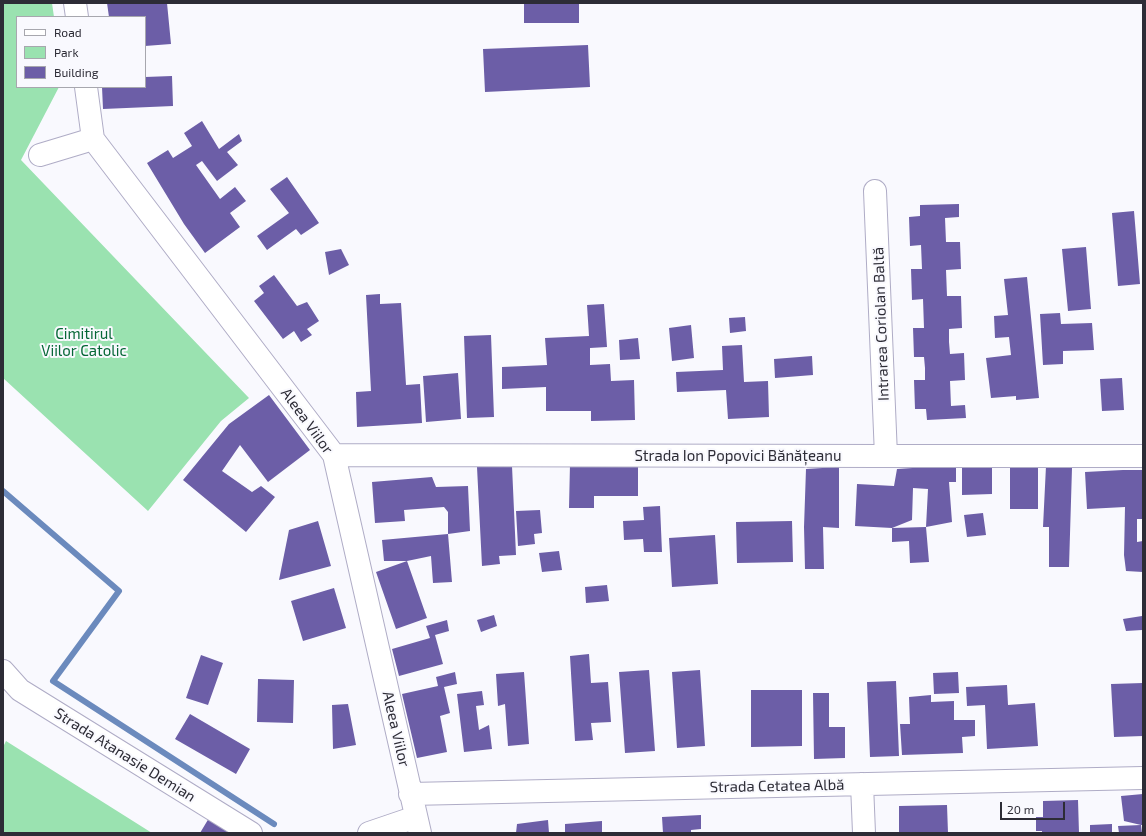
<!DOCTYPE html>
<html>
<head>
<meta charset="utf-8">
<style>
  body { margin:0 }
  #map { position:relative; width:1146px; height:836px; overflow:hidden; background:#f9f9fe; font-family:"Exo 2",sans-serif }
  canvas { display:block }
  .frame { position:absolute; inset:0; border:4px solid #2d2c36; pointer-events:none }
  .legend { position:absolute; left:16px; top:16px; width:130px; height:72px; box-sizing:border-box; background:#f9f9fe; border:1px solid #a7a7ae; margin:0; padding:5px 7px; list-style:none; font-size:12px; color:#2d2c36 }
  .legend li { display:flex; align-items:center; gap:8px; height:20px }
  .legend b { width:20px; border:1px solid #a7a7ae }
  .scale { position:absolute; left:1000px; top:802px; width:65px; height:18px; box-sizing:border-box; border:2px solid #2d2c36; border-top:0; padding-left:5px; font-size:12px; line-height:14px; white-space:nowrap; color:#2d2c36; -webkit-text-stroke:3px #f9f9fe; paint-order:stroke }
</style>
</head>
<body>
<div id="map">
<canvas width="1146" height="836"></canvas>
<div class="frame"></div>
<ul class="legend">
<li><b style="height:5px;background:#fff"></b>Road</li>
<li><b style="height:11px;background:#9ae2b0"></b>Park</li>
<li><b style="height:11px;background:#6c5ea7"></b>Building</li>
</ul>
<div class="scale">20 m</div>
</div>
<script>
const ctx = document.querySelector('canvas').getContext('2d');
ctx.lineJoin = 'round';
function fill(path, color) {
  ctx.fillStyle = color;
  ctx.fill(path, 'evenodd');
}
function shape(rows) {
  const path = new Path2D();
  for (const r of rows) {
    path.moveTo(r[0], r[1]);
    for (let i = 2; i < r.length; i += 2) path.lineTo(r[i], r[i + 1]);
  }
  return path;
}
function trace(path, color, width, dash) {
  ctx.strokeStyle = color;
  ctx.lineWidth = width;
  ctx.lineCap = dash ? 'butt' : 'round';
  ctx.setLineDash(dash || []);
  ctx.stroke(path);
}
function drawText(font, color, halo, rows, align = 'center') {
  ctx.font = font + ' "Exo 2",sans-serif';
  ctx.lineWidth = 4;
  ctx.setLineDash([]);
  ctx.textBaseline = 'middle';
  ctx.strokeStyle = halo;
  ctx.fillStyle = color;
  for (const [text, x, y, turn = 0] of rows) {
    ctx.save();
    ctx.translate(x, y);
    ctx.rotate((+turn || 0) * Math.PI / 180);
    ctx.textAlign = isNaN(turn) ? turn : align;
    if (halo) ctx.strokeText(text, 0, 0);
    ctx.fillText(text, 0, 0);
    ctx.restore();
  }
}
fill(shape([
  [3,3,52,3,54,17,17,17,17,87,59,87,21,160,249,398,221,421,148,511,3,378],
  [6,741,152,833,3,833,3,747]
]), '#9ae2b0');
trace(shape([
  [3,491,119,591,53,681,274,824]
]), '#6b8abd', 6);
fill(shape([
  [107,3,167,3,171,44,145,46,145,17,109,17],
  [524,3,579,3,579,23,524,23],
  [588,45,590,87,485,92,483,49],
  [172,76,173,106,103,109,102,87,145,87,145,77],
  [202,121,219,149,239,134,242,141,227,152,238,165,217,181,202,161,196,165,220,199,235,187,246,201,230,213,240,227,205,253,184,224,147,163,168,150,173,158,192,146,184,133],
  [287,177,319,223,301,235,296,229,267,250,257,236,289,213,270,189],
  [959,204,959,217,945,218,946,242,960,242,961,269,946,270,947,296,961,296,962,328,949,329,949,342,950,354,964,353,965,380,950,381,951,406,965,405,966,418,927,420,926,409,915,409,914,380,925,380,925,368,924,357,914,357,913,328,924,328,923,299,912,300,911,269,922,269,921,245,910,246,909,217,920,216,920,205],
  [1134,211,1140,284,1118,286,1112,213],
  [1086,247,1091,309,1068,311,1062,249],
  [341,249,349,265,329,275,325,252],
  [274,275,297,306,307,302,319,321,307,329,312,335,301,342,294,331,283,339,254,301,264,293,259,286],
  [1027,277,1039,398,1016,400,1016,396,991,398,986,358,1011,355,1009,337,995,338,994,316,1008,315,1004,279],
  [380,294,380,304,401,303,406,385,420,384,422,423,357,427,356,392,371,391,366,295],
  [604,304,607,347,590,348,590,365,610,364,611,381,634,380,635,420,591,421,591,411,546,411,546,387,502,389,502,367,547,365,545,338,589,336,587,305],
  [1060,313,1061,324,1092,323,1094,350,1063,351,1063,364,1043,365,1040,314],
  [745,317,746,331,730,333,729,318],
  [691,325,694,358,672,361,669,328],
  [491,335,494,417,467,418,464,336],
  [638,338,640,359,620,360,619,340],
  [742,345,744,382,768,381,769,417,728,419,726,390,677,392,676,372,723,370,722,346],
  [812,356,813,375,775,378,774,359],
  [458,373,461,419,426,422,423,376],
  [1122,378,1124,410,1102,411,1100,379],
  [269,395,310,450,268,482,240,445,222,471,252,492,261,486,275,497,246,532,183,480,229,424],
  [1038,463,1038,509,1010,509,1010,464],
  [570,464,638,465,638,496,594,496,594,508,569,508],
  [512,466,516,555,499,556,500,564,482,566,477,467],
  [962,466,992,466,992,494,962,495],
  [1046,466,1072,468,1069,567,1049,567,1049,527,1043,527],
  [839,467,839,528,823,527,824,569,805,569,804,527,806,469],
  [928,467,956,467,956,482,949,482,952,522,926,527,928,489,913,488,912,520,892,528,926,527,929,562,910,563,909,541,892,542,892,528,855,526,857,484,894,486,897,469],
  [1123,470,1143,470,1143,519,1137,519,1137,542,1143,541,1143,572,1126,571,1124,555,1125,507,1087,509,1085,472],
  [432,477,436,487,468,486,470,531,448,534,448,512,444,507,404,510,405,521,375,523,372,482],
  [660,506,662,552,644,552,643,539,624,540,623,521,644,520,643,507],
  [540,510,542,533,534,534,535,544,518,546,516,511],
  [983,513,986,535,967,537,964,515],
  [318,521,331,566,279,580,289,530],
  [792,521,793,562,737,563,736,522],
  [448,534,452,582,433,583,431,556,407,561,384,561,382,540],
  [715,535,718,584,672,587,669,538],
  [559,551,562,570,542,572,539,553],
  [407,561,427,618,396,629,376,572],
  [607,585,609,601,586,603,585,587],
  [334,588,346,628,303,641,291,601],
  [494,615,497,626,481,632,477,620],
  [1142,616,1142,630,1126,631,1123,619],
  [447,620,449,631,435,635,443,664,399,676,392,649,430,638,426,626],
  [589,654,591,683,608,682,611,722,591,723,593,740,575,741,570,656],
  [201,655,223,663,208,705,186,698],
  [649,670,655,751,625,753,619,672],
  [700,670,705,746,677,748,672,672],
  [455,672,457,684,444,687,450,713,440,716,447,752,417,758,402,694,438,686,436,677],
  [524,672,529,744,508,746,505,704,498,706,496,674],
  [958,672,959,693,934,694,933,673],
  [258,679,294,680,293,723,257,722],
  [896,681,899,756,870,757,867,682],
  [1143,683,1143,736,1114,737,1111,684],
  [1007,685,1008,705,1035,703,1038,746,987,749,985,705,967,706,966,687],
  [751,690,802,690,802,746,751,747],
  [482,691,484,705,476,706,479,730,489,725,492,749,464,752,457,694],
  [813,693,829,693,829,727,845,727,845,758,814,759],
  [931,695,931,702,954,701,954,720,975,720,975,736,962,737,963,753,902,755,900,724,910,724,909,697],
  [348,704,356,745,333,749,332,705],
  [190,714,250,749,236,774,175,739],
  [1143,794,1143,825,1141,825,1142,833,1119,833,1118,826,1141,825,1124,821,1121,796],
  [1078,800,1079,833,1042,833,1042,831,1036,831,1036,817,1043,817,1043,801],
  [947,805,948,833,899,833,899,806],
  [701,815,701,829,691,830,691,833,663,833,662,817],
  [209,818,233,833,200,833],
  [548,820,549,833,516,833,517,824],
  [602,821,602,833,565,833,565,824],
  [1112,824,1112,833,1090,833,1090,825]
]), '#6c5ea7');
const minor = shape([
  [75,3,77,17],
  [86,87,93,139,334,455,420,833],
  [40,155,93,139],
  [875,191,886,456],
  [334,455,886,456,1143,456],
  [3,671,20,690,251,833],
  [862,784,864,833],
  [410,794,1143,778],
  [369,833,416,817]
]);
trace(minor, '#afacc6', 24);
trace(minor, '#fff', 22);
drawText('15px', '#2d2c36', '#f9f9fe', [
  ["Intrarea Coriolan Baltă",881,324,-92],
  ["Aleea Viilor",307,421,54],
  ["Strada Ion Popovici Bănățeanu",738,456],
  ["Aleea Viilor",396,729,77],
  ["Strada Atanasie Demian",125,755,32],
  ["Strada Cetatea Albă",777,786,-1]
]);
drawText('15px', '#056736', '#f9f9fe', [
  ["Cimitirul",84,334],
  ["Viilor Catolic",84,351]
]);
</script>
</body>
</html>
